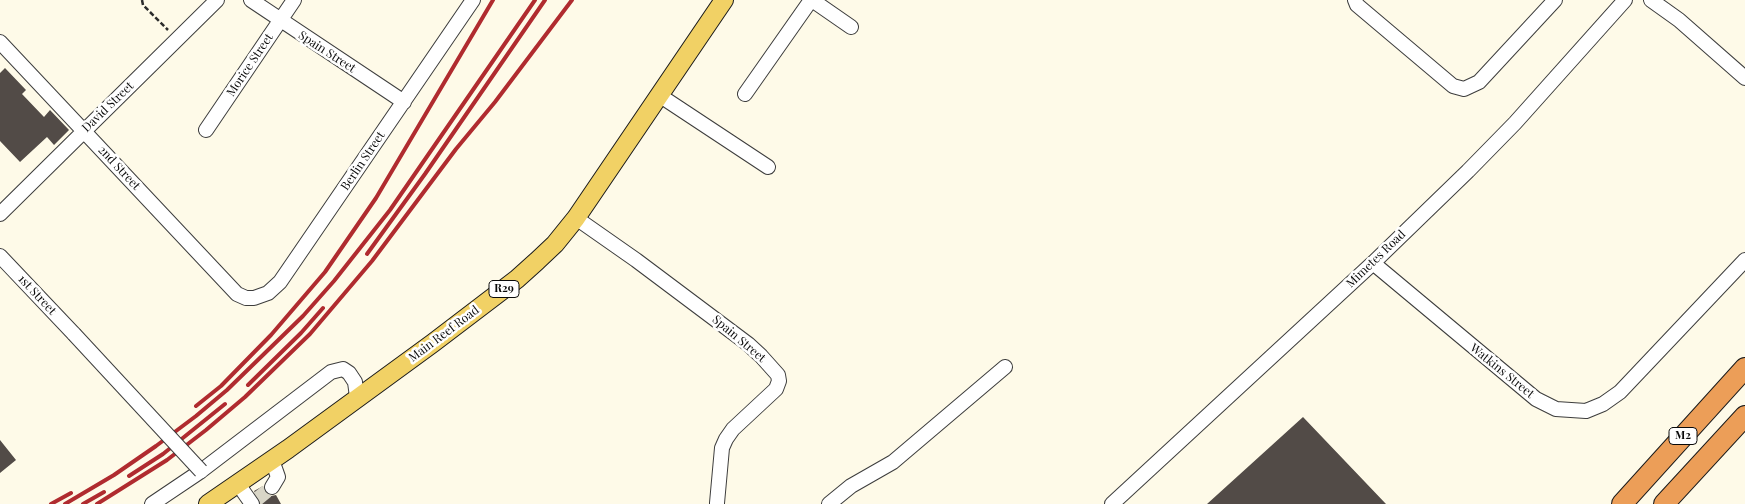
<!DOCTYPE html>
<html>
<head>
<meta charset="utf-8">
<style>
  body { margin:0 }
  canvas { display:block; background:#fefae8 }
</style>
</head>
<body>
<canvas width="1745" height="504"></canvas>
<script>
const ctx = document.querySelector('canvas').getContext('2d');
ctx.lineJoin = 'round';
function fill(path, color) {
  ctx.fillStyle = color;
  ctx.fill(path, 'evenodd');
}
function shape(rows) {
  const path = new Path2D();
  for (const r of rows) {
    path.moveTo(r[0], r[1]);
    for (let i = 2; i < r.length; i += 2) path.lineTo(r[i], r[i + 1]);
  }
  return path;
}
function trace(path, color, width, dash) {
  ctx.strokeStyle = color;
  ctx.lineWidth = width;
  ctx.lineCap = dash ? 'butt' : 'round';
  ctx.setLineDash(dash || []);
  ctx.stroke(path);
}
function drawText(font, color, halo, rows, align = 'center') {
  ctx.font = font + ' "Playfair Display",serif';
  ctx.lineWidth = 5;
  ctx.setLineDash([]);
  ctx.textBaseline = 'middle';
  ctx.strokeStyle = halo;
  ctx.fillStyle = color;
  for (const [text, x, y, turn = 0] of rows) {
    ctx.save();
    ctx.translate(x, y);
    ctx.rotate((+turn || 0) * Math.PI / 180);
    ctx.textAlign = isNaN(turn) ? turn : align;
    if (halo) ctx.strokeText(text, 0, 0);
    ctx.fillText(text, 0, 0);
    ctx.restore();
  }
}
fill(shape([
  [5,68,26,90,22,94,44,117,50,110,69,130,54,145,47,137,20,162,0,141,0,73],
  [1303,417,1386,504,1207,504],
  [0,440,16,460,0,473],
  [263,486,264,491,267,494,271,496,276,495,281,504,261,504,254,491]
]), '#524b47');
trace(shape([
  [256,500,272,487]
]), '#d9d6c7', 14, [14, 7]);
const minor = shape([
  [251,0,404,102],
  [812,0,851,27],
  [1355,0,1357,5,1453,86,1464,89,1479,82,1555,0],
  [1651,0,1679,20,1745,78],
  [0,42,237,294,246,298,254,298,268,293,280,282,473,0],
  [745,94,811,0],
  [659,95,768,167],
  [206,130,294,0],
  [0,214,217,0],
  [576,218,636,260,748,344,761,356,778,375,779,381,776,389,733,429,726,439,722,448,717,503],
  [0,256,74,334],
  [1373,263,1536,399,1556,409,1586,411,1603,404,1620,392,1745,260],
  [272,460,278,477,272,487],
  [238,484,252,504],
  [152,504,201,471,331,372,343,369,349,373,355,382,357,397],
  [829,504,851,486,893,462,1005,367],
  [1112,504,1373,263,1468,171,1515,123,1625,0]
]);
const major = shape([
  [208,504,288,449,433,343,517,279,537,261,555,244,576,218,724,0]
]);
const highway = shape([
  [1622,504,1745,368],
  [1664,504,1745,416]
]);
trace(minor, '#3d3d3d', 16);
trace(major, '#1b1b1b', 20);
trace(highway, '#1b1b1b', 22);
trace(shape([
  [142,0,143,5,168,30]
]), '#2c2c2c', 2.5, [5, 2.5]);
trace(minor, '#fff', 14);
trace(major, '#f1d165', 18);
trace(highway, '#ec9e58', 20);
trace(shape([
  [367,254,425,174,545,0],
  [248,385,301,333,323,308],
  [196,406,221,386,271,335,325,272,376,198,493,0],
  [129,476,163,454,225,404],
  [51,504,71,493],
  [65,504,114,475,156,446,196,416,227,390,303,316,334,281,390,210,535,0],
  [83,504,104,492],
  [97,504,167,460,206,430,245,397,310,334,372,261,456,149,495,102,572,0]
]), '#b02b2f', 4);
const minorBridge = shape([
  [74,334,201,471]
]);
trace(minorBridge, '#3d3d3d', 16, []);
trace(minorBridge, '#fff', 14);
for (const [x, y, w] of [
  [504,289,30],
  [1683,436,28]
]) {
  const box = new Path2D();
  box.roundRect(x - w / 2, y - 8.5, w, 17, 4);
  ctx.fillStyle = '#fff';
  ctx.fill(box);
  trace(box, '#0a0a0a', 1);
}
drawText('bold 11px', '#0a0a0a', null, [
  ["R29",504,289],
  ["M2",1683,436]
]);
drawText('12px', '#0a0a0a', '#fff', [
  ["Spain Street",327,52,33],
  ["Morice Street",250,65,-56],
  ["David Street",108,107,-44],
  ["Berlin Street",363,161,-56],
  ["2nd Street",119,168,47],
  ["Mimetes Road",1376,259,-44],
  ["1st Street",37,295,47],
  ["Main Reef Road",444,334,-37],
  ["Spain Street",739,339,40],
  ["Watkins Street",1502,371,39]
]);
</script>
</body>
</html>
